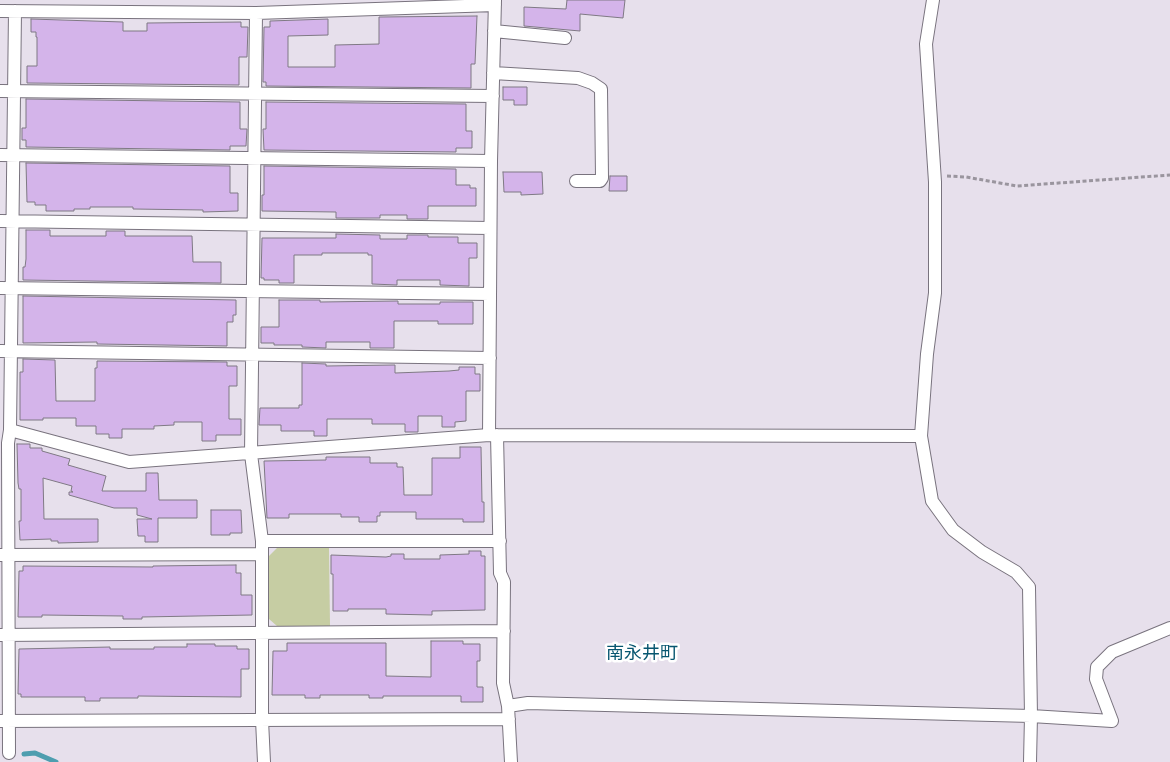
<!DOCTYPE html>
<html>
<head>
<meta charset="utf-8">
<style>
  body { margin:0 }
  canvas { display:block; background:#e7e0ec }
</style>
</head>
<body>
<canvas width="1170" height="762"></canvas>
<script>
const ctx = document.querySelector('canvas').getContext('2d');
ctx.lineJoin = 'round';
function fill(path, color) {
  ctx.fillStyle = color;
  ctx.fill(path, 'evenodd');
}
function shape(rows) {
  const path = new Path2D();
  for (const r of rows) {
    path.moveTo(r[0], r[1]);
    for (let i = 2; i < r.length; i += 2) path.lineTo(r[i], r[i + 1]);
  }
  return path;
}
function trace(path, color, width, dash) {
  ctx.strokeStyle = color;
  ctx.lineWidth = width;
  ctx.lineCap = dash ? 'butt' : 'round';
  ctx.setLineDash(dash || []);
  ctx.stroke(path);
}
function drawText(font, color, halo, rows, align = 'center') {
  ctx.font = font + ' Spectral,"Noto Sans JP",serif';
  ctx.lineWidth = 5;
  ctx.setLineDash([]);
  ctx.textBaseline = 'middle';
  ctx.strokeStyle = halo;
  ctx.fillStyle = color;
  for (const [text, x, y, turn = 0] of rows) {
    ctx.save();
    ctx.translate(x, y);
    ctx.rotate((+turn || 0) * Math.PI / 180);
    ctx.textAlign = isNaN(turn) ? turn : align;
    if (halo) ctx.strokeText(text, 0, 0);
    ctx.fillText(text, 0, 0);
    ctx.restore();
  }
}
fill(shape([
  [277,548,329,548,330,626,277,626,269,619,267,558]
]), '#c6cda3');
trace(shape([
  [24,754,35,753,56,762]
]), '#4e9eaf', 5);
const building = shape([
  [567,0,625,0,623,18,580,14,580,31,524,26,524,7,566,9,567,0],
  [477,16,475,64,471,64,471,88,266,86,266,82,263,82,264,27,270,27,270,21,328,19,328,35,288,36,288,67,335,67,335,45,379,44,379,17,477,16],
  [31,19,123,22,123,31,147,31,147,23,241,22,241,27,248,27,247,57,239,57,239,85,27,83,27,66,37,66,37,37,36,37,36,32,31,32,31,19],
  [503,87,527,87,527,105,514,105,514,100,503,100,503,87],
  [26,99,240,102,240,129,247,129,246,146,230,146,230,150,26,147,26,140,22,140,22,128,26,128,26,99],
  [266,102,466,104,466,131,472,131,472,148,456,148,456,152,264,150,263,129,266,129,266,102],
  [26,163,230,166,230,193,238,193,238,211,203,212,203,210,133,209,133,207,90,207,90,209,74,209,74,211,46,211,46,205,35,205,35,202,27,202,26,163],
  [264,166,456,169,456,185,470,185,470,188,476,188,476,206,428,206,428,219,407,219,407,215,380,215,380,218,336,218,336,212,262,211,262,195,264,195,264,166],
  [503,172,542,172,543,194,521,195,521,192,504,192,503,172],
  [610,176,627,176,627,191,609,191,610,176],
  [26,230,50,230,50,236,106,236,106,231,125,231,125,236,192,236,193,262,221,262,221,283,23,280,23,267,25,267,26,259,26,230],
  [336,234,380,235,380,239,407,239,407,235,428,235,428,237,458,237,458,243,477,243,477,258,469,258,469,286,440,285,440,280,397,280,397,285,372,284,372,255,368,255,368,253,322,253,322,255,294,255,294,283,279,283,279,280,264,280,264,278,261,278,262,238,336,238,336,234],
  [23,296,236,300,236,315,233,315,233,322,227,322,227,346,97,344,97,342,23,343,23,296],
  [279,300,320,300,320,302,398,301,398,304,440,304,440,302,473,302,473,324,438,324,438,321,394,321,394,348,370,348,370,342,326,342,326,348,302,347,302,345,274,345,274,343,261,343,261,327,279,327,279,300],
  [23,359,55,360,56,401,95,401,95,368,97,368,97,361,227,362,227,366,237,366,237,386,229,386,229,419,241,419,241,435,216,435,216,441,202,441,202,422,174,422,174,425,154,426,154,429,122,429,122,438,109,438,109,434,96,434,96,426,76,426,76,418,43,418,43,420,20,420,20,372,23,372,23,359],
  [302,363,326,364,326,366,394,365,395,365,395,373,449,371,459,370,459,367,475,367,475,374,480,374,480,391,466,391,466,421,455,422,455,427,442,427,442,416,418,416,418,432,405,432,405,424,372,424,372,419,327,419,327,436,314,436,314,431,281,431,281,425,259,425,260,408,299,408,299,405,302,405,302,363],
  [17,444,30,444,30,448,42,448,42,451,70,459,68,465,106,476,102,491,146,491,146,473,158,473,159,500,197,500,197,518,158,518,158,542,145,542,145,536,138,536,137,519,152,519,137,515,137,508,114,508,69,495,69,492,73,492,71,491,72,486,43,478,44,519,98,519,98,542,58,543,58,541,51,541,51,539,20,540,19,521,21,521,21,489,19,489,18,483,17,444],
  [460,447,481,447,482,502,484,502,484,522,463,522,463,519,416,519,416,512,380,512,380,516,377,516,377,522,359,522,359,517,341,517,341,514,289,514,289,518,267,518,264,461,326,460,326,457,370,457,370,463,397,463,397,467,403,467,404,495,432,495,432,458,460,458,460,447],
  [211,510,241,510,242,533,230,533,230,535,211,535,211,510],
  [469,551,481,551,481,556,485,556,485,610,432,611,432,615,386,614,386,609,348,609,348,611,333,611,333,574,331,574,331,555,386,557,391,556,391,554,404,554,404,559,440,559,440,555,469,554,469,551],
  [236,565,236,573,241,573,241,595,252,595,252,615,142,617,142,619,123,619,123,616,42,615,42,617,18,617,19,571,23,571,23,566,153,567,153,566,236,565],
  [431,641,463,641,463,644,480,644,480,661,477,661,477,687,483,687,483,702,461,702,461,696,383,696,383,698,369,698,369,695,320,695,320,698,305,698,305,695,272,695,273,651,287,651,287,643,386,643,386,676,431,677,431,641],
  [187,644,215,644,215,646,237,646,237,649,249,649,249,669,241,669,241,697,138,696,138,698,100,698,100,701,85,701,85,697,21,697,21,694,18,694,19,649,110,647,110,649,154,649,154,647,187,647,187,644]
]);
fill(building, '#d4b4ea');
trace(building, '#7f7984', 1);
const street = shape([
  [0,11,256,13,495,5],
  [256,13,251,454,262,541,262,720,264,762],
  [494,31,565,38],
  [493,73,578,78,592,83,601,89,602,178,600,181,576,181],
  [0,91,493,96],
  [0,155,491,161],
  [0,221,490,228],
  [0,288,490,294],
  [0,351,490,358],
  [10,430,129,462,489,435,921,436],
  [489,435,491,161,495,0],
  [497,435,500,573,504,582,503,683,508,706,511,762],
  [262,541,500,541],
  [1,555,261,554],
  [0,635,504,631],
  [508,706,528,703,1031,716,1029,587,1016,572,982,552,953,530,932,501,921,436,927,354,935,293,935,182,926,44,933,0],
  [0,721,509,719],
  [9,753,8,443,10,430,15,11],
  [1030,762,1031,716,1112,721,1096,679,1097,667,1112,652,1170,628]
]);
trace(street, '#79737e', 14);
trace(shape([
  [947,176,966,177,1017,186,1170,175]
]), '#9a959e', 3, [4, 2.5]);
trace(street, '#fff', 12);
drawText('18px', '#075670', '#fff', [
  ["南永井町",642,655]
]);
</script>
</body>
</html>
